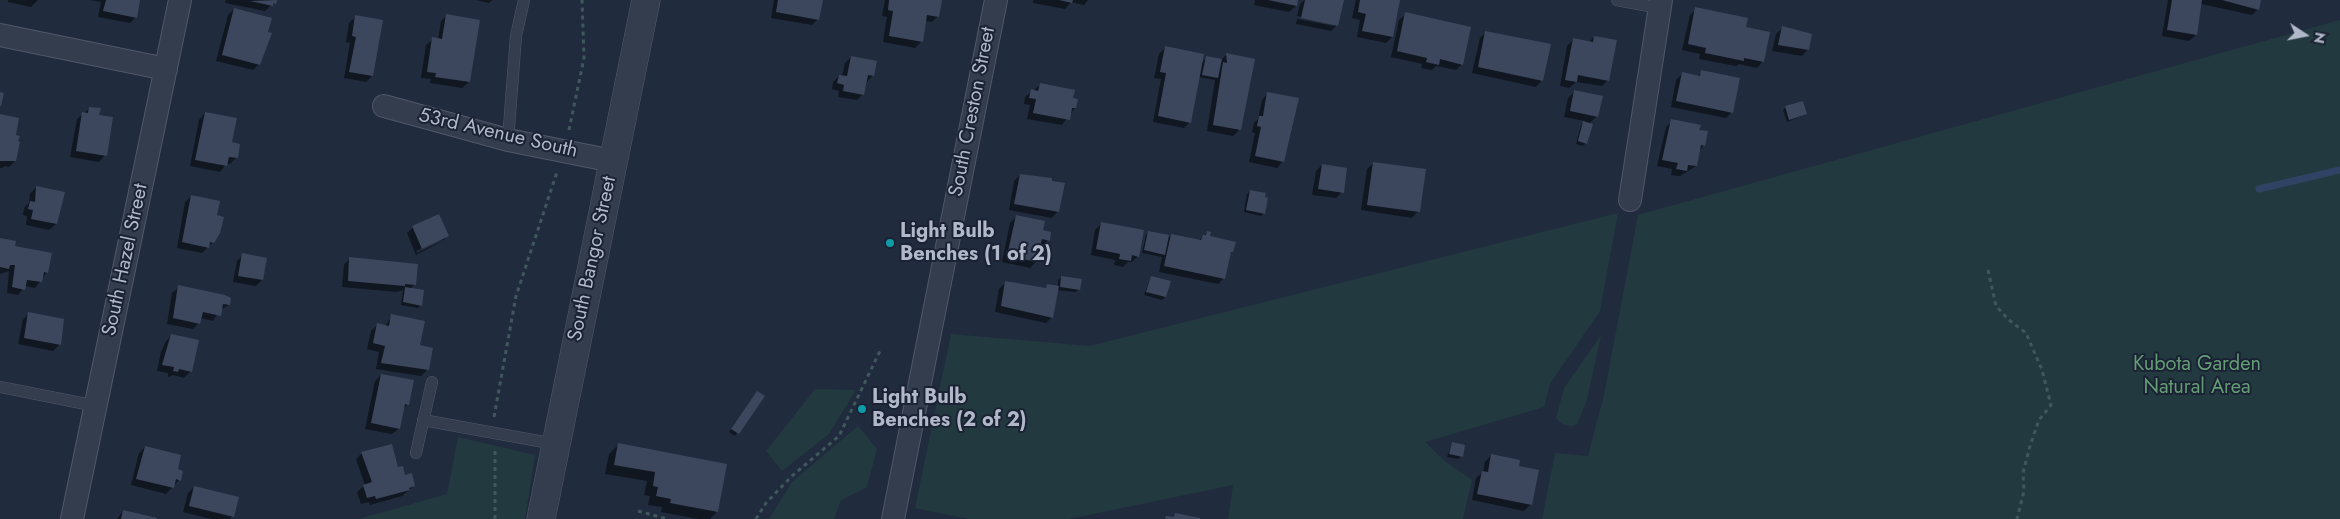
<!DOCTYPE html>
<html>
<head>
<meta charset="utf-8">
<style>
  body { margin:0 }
  #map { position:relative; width:2340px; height:519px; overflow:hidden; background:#202b3e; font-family:Jost,sans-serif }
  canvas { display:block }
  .north { position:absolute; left:2280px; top:10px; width:50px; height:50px; -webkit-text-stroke:4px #1a2233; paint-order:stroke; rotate:101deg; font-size:14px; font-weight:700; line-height:20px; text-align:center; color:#b0b8c9 }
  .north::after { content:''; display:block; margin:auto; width:18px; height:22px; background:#b0b8c9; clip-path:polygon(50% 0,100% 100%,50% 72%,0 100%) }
</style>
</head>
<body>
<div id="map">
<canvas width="2340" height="519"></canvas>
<div class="north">N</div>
</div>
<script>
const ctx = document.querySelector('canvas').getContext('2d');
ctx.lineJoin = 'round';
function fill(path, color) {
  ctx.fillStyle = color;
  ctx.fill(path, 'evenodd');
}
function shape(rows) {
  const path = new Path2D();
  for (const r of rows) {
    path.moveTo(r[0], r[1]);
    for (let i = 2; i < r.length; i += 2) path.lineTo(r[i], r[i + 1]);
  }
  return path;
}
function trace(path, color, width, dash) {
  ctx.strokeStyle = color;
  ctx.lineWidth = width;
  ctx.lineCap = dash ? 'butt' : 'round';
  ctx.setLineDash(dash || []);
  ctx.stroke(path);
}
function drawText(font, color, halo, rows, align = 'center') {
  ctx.font = font + ' Jost,sans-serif';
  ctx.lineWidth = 4;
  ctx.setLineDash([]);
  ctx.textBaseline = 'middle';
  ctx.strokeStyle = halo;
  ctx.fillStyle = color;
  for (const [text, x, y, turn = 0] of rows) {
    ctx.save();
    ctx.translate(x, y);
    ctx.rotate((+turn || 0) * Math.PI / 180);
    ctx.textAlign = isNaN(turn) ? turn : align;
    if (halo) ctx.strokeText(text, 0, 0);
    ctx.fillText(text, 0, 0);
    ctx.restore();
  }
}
fill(shape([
  [2340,20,2340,519,1542,519,1555,453,1588,456,1604,395,1638,215],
  [1618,213,1600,311,1550,384,1544,407,1425,442,1446,462,1472,480,1463,519,1228,519,1233,485,1069,519,969,519,915,508,951,334,1090,346],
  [1601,335,1587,400,1577,424,1572,426,1562,424,1556,418,1564,388],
  [815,389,856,390,829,434,782,471,766,451],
  [858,426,877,449,867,487,841,500,834,519,769,519,792,482],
  [458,437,535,455,525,519,359,519,447,494]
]), '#223a3f');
fill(shape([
  [8,0,38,0,31,7,8,2],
  [90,0,139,0,136,17,130,23,98,17,101,2],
  [226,0,276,0,265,11,225,3],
  [475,0,492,0,489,3],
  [774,0,822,0,818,19,812,25,771,18],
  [885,0,941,0,938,16,932,22,925,21,922,41,915,48,883,42,887,17,882,16],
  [1033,0,1088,0,1084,5,1071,2,1065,9,1033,3],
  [1255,0,1297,0,1296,6,1289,12,1254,5],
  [1304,0,1342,0,1337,25,1331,31,1296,24,1297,19,1334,26,1334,24,1297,16,1300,4],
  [1356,0,1399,0,1392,37,1386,43,1357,37,1360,20,1352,18],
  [2168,0,2260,0,2258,9,2252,15,2201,4,2196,35,2189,41,2162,36],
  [234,9,259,64,253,70,216,61,228,15],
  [1696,9,1745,28,1763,61,1757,68,1739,64,1736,66,1699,59,1700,54,1682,50,1690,15],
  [1406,14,1462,64,1456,70,1436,66,1432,70,1421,68,1422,64,1391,57,1399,20],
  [447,15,469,82,462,88,430,83,431,79,421,78,426,45,433,39,438,40,441,21],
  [356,16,372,76,366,82,344,78,350,43,346,42,349,23],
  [1782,28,1808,49,1802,56,1772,51,1776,34],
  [1486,32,1542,80,1536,87,1472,73,1480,38],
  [1594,37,1608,80,1602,86,1576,82,1569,88,1560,86,1567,46,1574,39,1589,42],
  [1165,48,1202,63,1207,57,1221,60,1227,54,1254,60,1239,130,1233,136,1207,131,1215,80,1199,77,1190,122,1184,128,1153,122,1161,79,1154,78,1159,54],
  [851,57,873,75,867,82,863,94,857,100,838,97,839,91,832,89,833,82,839,76,842,77,845,63],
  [1702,72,1732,112,1726,118,1671,107,1676,80,1682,74,1697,77],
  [1040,85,1072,99,1075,108,1062,125,1027,119,1030,105,1024,104,1025,97],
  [1574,92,1597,116,1589,124,1586,143,1583,146,1576,144,1581,125,1585,121,1564,117,1568,98],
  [1268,93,1283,161,1277,168,1249,162,1255,133,1252,132,1254,123,1258,119,1262,100],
  [1786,107,1806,114,1787,122,1783,110],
  [90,108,98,116,105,155,99,162,70,157,77,119],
  [205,113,231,143,236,158,230,164,227,163,220,172,190,166,199,120],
  [0,115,14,136,15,161,9,167,5,166,2,168,0,168],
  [1672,121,1698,131,1704,145,1699,151,1696,166,1680,176,1671,175,1672,169,1657,166,1666,127],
  [1374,163,1418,211,1412,218,1361,210,1367,169],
  [1322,165,1342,192,1336,198,1312,195,1316,171],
  [1020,175,1058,211,1052,218,1009,210,1014,181],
  [36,187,56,224,49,230,26,225,27,216,23,215,24,208,29,203,30,194],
  [1250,191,1264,213,1261,216,1244,212,1247,194],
  [192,196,213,242,202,253,177,248,185,202],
  [1016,217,1042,231,1048,240,1042,246,1039,246,1036,262,1030,268,1002,262,1010,223],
  [1102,223,1138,256,1132,262,1128,262,1123,267,1114,265,1115,260,1091,255,1095,230],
  [413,227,447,236,441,242,416,255,407,233],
  [442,238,442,241,417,253,416,251],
  [1149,232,1167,240,1171,235,1198,241,1208,232,1208,237,1232,252,1229,255,1224,278,1218,284,1159,272,1162,257,1142,253,1146,235],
  [0,239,47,272,35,288,25,286,18,295,7,293,9,271,0,274],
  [243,255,262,280,256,286,233,282,237,261],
  [350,258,415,284,410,289,421,305,418,308,401,305,403,290,397,292,342,287,344,265],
  [1061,277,1079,289,1076,292,1057,290,1052,317,1046,323,995,312,999,289,1006,282,1044,289,1047,286,1058,288,1058,280],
  [1151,277,1165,297,1162,300,1144,295],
  [179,287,229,305,220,310,213,321,200,318,199,323,193,329,167,324,172,293],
  [29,313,60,344,53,351,18,344,23,320],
  [392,316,418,346,431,349,427,370,421,376,376,369,379,352,367,349,371,331,377,325,385,326],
  [172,335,191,371,184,378,173,375,168,377,168,373,157,371,161,352,166,341],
  [381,375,407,405,403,409,399,428,392,434,365,429,375,381],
  [755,395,763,396,735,436,729,432],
  [1452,443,1461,456,1459,459,1447,457],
  [618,445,717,512,710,519,698,519,661,512,662,507,648,505,650,496,644,495,647,481,605,474,609,454],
  [145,447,179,480,166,494,131,485,139,453],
  [362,453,397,469,414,486,402,496,370,505,369,502,361,504,357,492,365,485,356,459],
  [1491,455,1518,467,1531,504,1524,511,1472,500,1476,478,1483,472,1485,462],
  [194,487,232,516,230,519,211,519,183,512,188,493],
  [123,511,154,519,117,519]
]), '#0007');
trace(shape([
  [2259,189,2340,170]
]), '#314365', 7);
fill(shape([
  [106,0,140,0,137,18,103,11],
  [277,0,276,4,273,3,273,6,250,1],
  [778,0,823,0,819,20,776,12],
  [889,0,942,0,939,17,927,15,923,42,889,36,893,11,888,10],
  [1059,0,1073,0,1072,3],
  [1268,0,1298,0,1297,6],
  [1305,0,1344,0,1338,26,1301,18],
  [1360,0,1400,0,1393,37,1362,31,1366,14,1358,12],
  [2172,0,2202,0,2197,35,2167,30],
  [2222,0,2261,0,2259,10],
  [1695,7,1748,18,1746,27,1770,32,1764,62,1744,58,1744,61,1705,53,1706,48,1688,44],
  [234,8,272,18,268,32,272,33,260,65,222,55],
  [1405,12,1471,27,1463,65,1440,59,1439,65,1426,62,1427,58,1397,51],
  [446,14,480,20,470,82,435,77,436,73,427,72,432,37,442,39],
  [355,15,383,20,373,76,349,72,356,37,352,36],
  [1782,26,1812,34,1809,50,1778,45],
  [1485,31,1551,44,1543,81,1478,67],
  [1594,36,1617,40,1609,81,1578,75,1577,82,1565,80,1573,38,1593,42],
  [1165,46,1204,54,1191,123,1158,116,1166,73,1160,72],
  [1226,53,1255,59,1241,130,1213,125,1223,62,1227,63],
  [851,56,877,61,874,76,868,75,864,95,843,91,844,85,837,83,839,75,847,76],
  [1206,56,1222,59,1218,78,1202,75],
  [1701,70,1740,78,1733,113,1676,101,1682,72,1700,76],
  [1040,83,1075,90,1073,98,1078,99,1076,108,1072,108,1070,120,1033,113,1036,99,1029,98,1031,89,1038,91],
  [1574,90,1603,96,1598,117,1570,111],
  [0,92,4,93,1,106,0,106],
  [1267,92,1299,98,1284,162,1255,156,1261,127,1257,126,1259,116,1263,116],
  [1803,101,1807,114,1789,120,1785,106],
  [89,107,101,108,99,115,113,117,107,156,76,151,82,112,88,113],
  [205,112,237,118,232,142,240,144,238,158,229,157,227,166,195,160],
  [0,114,19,118,16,135,20,136,18,141,20,142,16,161,0,161],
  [1671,119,1701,125,1699,130,1708,131,1705,146,1701,145,1697,166,1688,165,1687,171,1676,169,1678,163,1662,160],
  [1583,121,1593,124,1587,144,1578,141],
  [1373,162,1426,169,1420,212,1367,205],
  [1322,164,1347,168,1344,193,1318,189],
  [1020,174,1052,178,1052,181,1065,183,1059,212,1014,204],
  [36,186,65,192,57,224,31,219,33,210,28,209,30,201,35,202],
  [1250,190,1266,193,1265,197,1268,198,1265,214,1246,210],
  [191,195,220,201,217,215,224,217,220,233,214,243,210,242,209,248,182,242],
  [439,214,449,236,422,249,412,226],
  [1016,215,1045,221,1043,230,1051,232,1050,241,1042,239,1037,262,1007,256],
  [1101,222,1144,230,1139,257,1132,255,1131,261,1119,259,1120,254,1096,249],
  [1148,231,1169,235,1165,255,1144,250],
  [1207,231,1211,232,1210,236,1236,242,1233,252,1231,252,1225,279,1164,266,1171,234,1201,240,1203,235,1206,235],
  [0,238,16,241,15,246,52,253,48,273,44,272,42,282,27,280,25,290,12,287,15,265,10,265,9,269,0,267],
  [242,253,267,258,263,280,238,276],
  [349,257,418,264,416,285,405,284,405,286,348,281],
  [1061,276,1082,279,1080,290,1060,287],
  [1151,276,1171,281,1166,297,1146,292],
  [1005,281,1046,288,1047,284,1059,286,1053,318,1001,306],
  [178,285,225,295,231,298,230,305,223,304,221,316,203,312,200,324,173,318],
  [405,287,424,290,422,306,403,302],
  [28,312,64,319,61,345,24,338],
  [391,314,425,321,420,345,433,348,429,370,381,363,385,346,373,343,377,323,389,326],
  [171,334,199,340,192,372,179,369,178,372,173,371,174,367,162,365],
  [381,374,414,380,409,405,405,404,400,429,371,423],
  [757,391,765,396,739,434,731,429],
  [1452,442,1465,445,1463,457,1449,454],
  [618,443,727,464,718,512,670,503,671,499,656,496,658,487,653,486,655,472,614,465],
  [392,444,398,467,403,466,405,475,412,473,415,486,409,488,410,490,376,499,375,496,367,498,363,485,372,482,361,452],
  [145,446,181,455,178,469,183,471,181,481,176,479,174,488,136,479],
  [1491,454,1520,460,1519,466,1539,470,1532,505,1477,494,1482,471,1488,472],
  [194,486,239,497,234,517,189,506],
  [123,510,157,518,157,519,121,519],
  [1175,513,1200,518,1200,519,1165,519,1166,516,1174,517]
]), '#3c475e');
const service = shape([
  [1617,0,1659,8],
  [508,140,516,36,524,0],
  [0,387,96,406],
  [423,420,555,444],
  [416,453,432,382]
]);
const minor = shape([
  [0,35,166,69],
  [384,106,508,140,613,161],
  [1630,200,1661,0],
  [72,519,180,0],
  [893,519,996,0]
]);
const tertiary = shape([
  [541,519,646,0]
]);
trace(service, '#505869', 12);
trace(minor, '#505869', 24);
trace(tertiary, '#505869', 29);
trace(shape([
  [569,130,584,58,582,0],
  [1988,270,1996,306,2009,320,2026,333,2042,370,2051,405,2039,420,2030,446,2023,473,2024,491,2017,519],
  [494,417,516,296,557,172],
  [638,511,667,519],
  [495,519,495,449],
  [756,519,766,503,792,476,839,436,880,351]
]), '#40575c', 3, [4, 4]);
trace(service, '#343d4e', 11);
trace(minor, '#343d4e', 22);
trace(tertiary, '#343d4e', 28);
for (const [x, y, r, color] of [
  [890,243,5,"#0f9aa8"],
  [862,409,5,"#0f9aa8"]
]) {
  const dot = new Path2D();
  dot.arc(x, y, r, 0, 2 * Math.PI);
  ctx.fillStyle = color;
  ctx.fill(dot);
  trace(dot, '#1a2233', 2);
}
drawText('20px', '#b0b8c9', '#1a2233', [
  ["South Creston Street",973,112,-79],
  ["53rd Avenue South",498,134,13],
  ["South Bangor Street",593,259,-78],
  ["South Hazel Street",126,260,-78]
]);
drawText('bold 20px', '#b0b8c9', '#1a2233', [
  ["Light Bulb",900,232],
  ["Benches (1 of 2)",900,255],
  ["Light Bulb",872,398],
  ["Benches (2 of 2)",872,421]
], 'left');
drawText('20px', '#649d75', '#1a2233', [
  ["Kubota Garden",2197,365],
  ["Natural Area",2197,388]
]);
</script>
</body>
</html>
